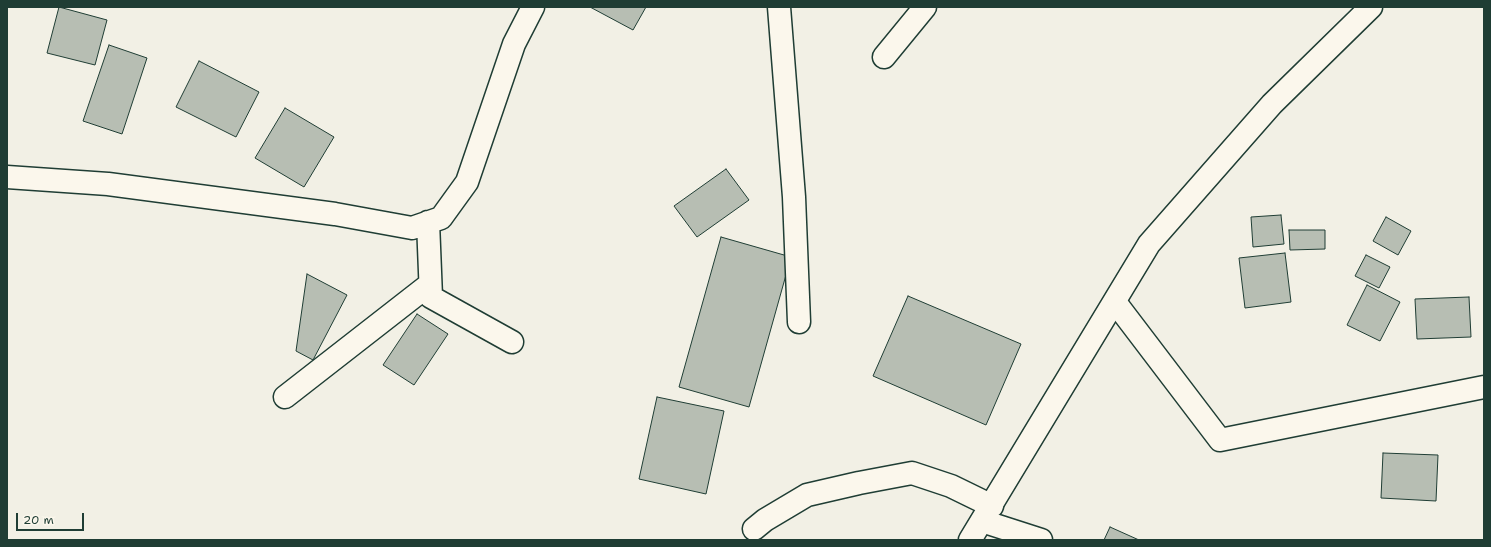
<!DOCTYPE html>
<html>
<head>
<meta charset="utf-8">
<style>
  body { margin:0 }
  #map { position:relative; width:1491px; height:547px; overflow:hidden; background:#f2f0e5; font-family:"Shantell Sans",sans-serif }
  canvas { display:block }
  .frame { position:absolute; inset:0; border:8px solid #1f3d34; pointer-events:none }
  .scale { position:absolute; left:16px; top:513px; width:68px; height:18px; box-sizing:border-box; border:2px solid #1f3d34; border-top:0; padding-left:5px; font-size:12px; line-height:14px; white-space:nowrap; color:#1f3d34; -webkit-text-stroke:3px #fbf7ec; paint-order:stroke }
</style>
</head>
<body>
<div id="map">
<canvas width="1491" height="547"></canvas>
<div class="frame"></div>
<div class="scale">20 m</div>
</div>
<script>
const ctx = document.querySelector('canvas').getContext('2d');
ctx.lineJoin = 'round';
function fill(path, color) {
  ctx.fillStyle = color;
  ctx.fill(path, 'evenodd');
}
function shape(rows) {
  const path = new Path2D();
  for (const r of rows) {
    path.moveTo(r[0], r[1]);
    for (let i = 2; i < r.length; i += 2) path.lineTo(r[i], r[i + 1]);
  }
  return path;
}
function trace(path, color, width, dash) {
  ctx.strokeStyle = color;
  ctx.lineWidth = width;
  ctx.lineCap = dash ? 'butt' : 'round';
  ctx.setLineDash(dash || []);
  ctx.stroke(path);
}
const building = shape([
  [59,7,107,20,95,65,47,53,59,7],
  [590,7,646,7,633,30,590,7],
  [109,45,147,58,122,134,83,121,109,45],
  [199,61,259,92,236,137,176,107,199,61],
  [285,108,334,137,304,187,255,158,285,108],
  [726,169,749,200,697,237,674,206,726,169],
  [1281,215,1284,244,1253,247,1251,217,1281,215],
  [1386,217,1411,231,1398,255,1373,241,1386,217],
  [1289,230,1325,230,1325,249,1290,250,1289,230],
  [721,237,791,257,749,407,679,387,721,237],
  [1285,253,1291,302,1245,308,1239,258,1285,253],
  [1366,255,1390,267,1379,288,1355,276,1366,255],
  [307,274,347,295,313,360,296,351,307,274],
  [1367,285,1400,302,1380,341,1347,325,1367,285],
  [908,296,1021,344,986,425,873,376,908,296],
  [1469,297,1471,337,1417,339,1415,299,1469,297],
  [417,314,448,334,414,385,383,365,417,314],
  [657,397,724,411,706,494,639,479,657,397],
  [1383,453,1438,455,1436,501,1381,498,1383,453],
  [1110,527,1139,540,1104,540,1110,527]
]);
fill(building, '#b7beb3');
trace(building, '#1f3d34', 1);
const minor = shape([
  [779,7,794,197,799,322],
  [884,57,925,7],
  [7,177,108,184,335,214,412,228,441,218,467,182,514,44,533,7],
  [428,222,431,297,512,342],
  [1115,302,1220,440,1484,387],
  [285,397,430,284],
  [982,521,1041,540],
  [754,529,765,520,807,495,859,483,912,473,951,486,992,506]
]);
const major = shape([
  [970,540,1149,244,1272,104,1371,7]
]);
trace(minor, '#1f3d34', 25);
trace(major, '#1f3d34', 25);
trace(minor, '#fbf7ec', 22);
trace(major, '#fbf7ec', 22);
</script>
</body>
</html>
